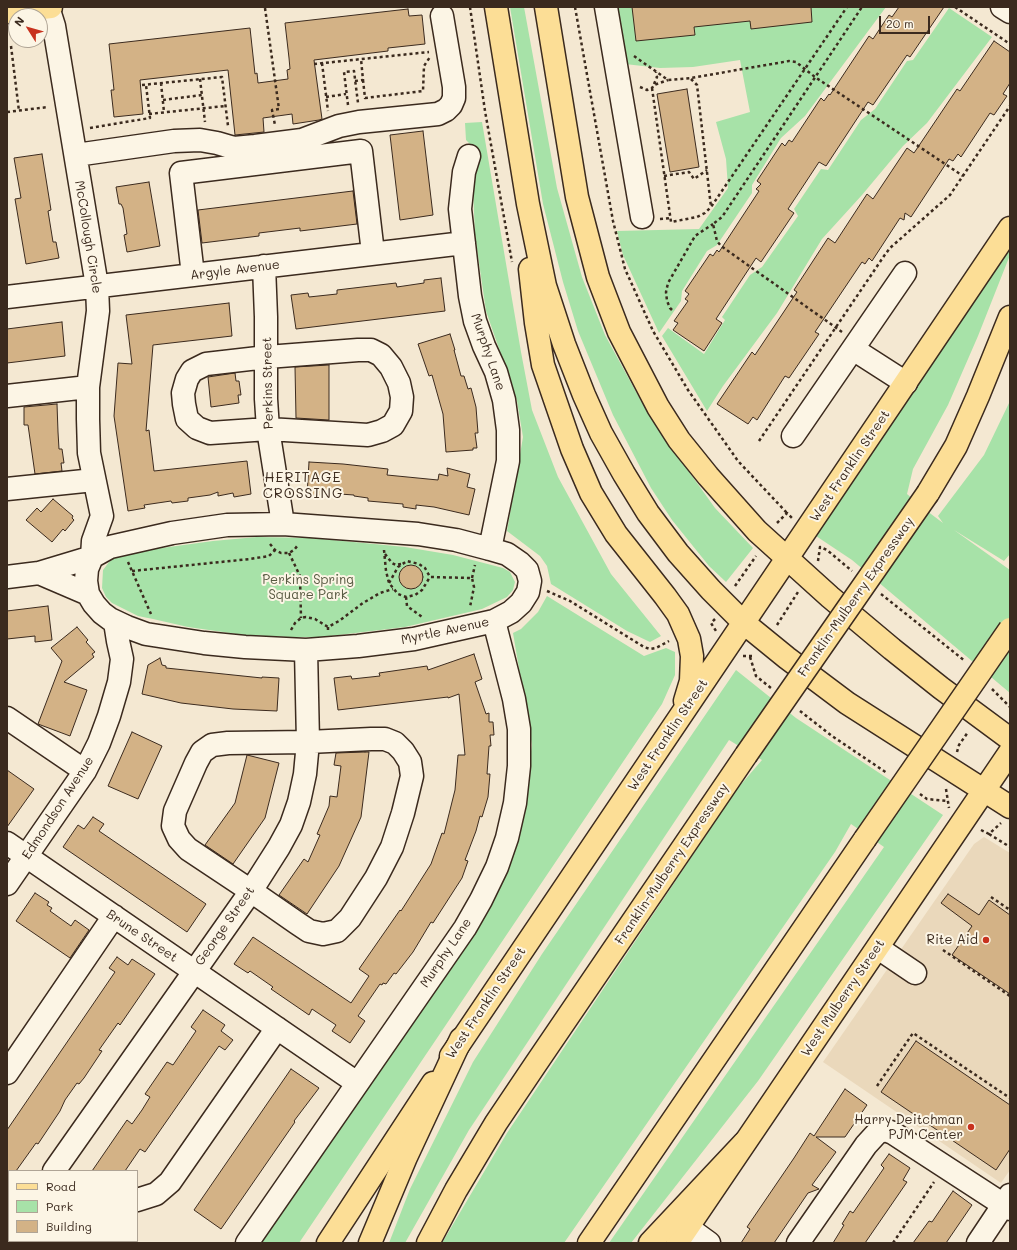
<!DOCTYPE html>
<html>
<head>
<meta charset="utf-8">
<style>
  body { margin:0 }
  #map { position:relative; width:1017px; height:1250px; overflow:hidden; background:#f4e8d2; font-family:Mali,sans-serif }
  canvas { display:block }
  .frame { position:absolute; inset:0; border:8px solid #3b2a1e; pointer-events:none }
  .legend { position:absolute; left:8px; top:1170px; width:130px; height:72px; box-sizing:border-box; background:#fcf5e5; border:1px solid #afa495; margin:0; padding:5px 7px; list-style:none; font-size:12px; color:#3b2a1e }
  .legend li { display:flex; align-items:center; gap:8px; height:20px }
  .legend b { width:20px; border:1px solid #afa495 }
  .north { position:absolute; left:8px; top:8px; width:40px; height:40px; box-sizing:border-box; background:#fcf5e5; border:1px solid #afa495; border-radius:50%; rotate:307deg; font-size:11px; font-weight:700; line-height:16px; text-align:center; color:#3b2a1e }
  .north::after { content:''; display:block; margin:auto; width:14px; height:18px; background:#c8321e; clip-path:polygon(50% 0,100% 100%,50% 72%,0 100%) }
  .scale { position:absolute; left:879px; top:16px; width:51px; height:18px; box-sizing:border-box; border:2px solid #3b2a1e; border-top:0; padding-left:5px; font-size:12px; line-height:14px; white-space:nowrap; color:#3b2a1e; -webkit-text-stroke:3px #fcf5e5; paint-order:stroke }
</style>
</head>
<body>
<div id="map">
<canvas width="1017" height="1250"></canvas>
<div class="frame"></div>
<ul class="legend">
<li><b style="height:5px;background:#fcde96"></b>Road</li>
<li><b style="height:11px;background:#a7e2a8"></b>Park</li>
<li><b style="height:11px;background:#d3b286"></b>Building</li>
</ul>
<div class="north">N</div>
<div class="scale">20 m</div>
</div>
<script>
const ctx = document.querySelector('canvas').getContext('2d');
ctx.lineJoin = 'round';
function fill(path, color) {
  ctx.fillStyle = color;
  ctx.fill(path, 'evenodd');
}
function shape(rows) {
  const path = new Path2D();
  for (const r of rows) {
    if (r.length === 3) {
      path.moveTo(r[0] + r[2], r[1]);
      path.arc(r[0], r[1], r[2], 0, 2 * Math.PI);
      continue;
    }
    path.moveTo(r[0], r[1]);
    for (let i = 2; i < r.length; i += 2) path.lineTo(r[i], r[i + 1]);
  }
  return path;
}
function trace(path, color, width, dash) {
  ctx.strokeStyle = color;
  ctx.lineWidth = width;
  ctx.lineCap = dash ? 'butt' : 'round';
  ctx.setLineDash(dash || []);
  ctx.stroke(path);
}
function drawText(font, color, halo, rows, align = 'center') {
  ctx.font = font + ' Mali,sans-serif';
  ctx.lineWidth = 4;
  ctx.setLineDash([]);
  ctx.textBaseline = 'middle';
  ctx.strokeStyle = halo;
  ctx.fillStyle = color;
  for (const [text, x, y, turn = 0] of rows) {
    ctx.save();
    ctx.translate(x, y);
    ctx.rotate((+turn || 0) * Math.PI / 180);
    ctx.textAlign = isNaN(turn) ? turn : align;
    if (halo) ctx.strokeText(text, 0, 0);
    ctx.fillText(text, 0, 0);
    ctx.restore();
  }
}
fill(shape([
  [984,837,1010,853,1010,1170,1001,1183,823,1062,974,844]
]), '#ead8bb');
fill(shape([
  [510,7,524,7,557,188,582,277,605,335,641,401,677,455,715,508,753,548,726,582,709,566,672,520,651,488,613,415,578,331,563,282,543,204],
  [609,7,886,7,805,116,781,138,752,185,752,193,717,245,707,251,682,291,681,301,659,333,623,255,617,231,699,229,728,188,726,159,716,122,750,112,740,60,693,67,660,68,625,64],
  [949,8,992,37,927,123,903,146,862,195,822,239,777,313,723,386,707,411,662,336,668,328,704,354,725,320,722,317,750,275,762,267,798,216,794,209,821,169,828,170,861,120,875,109,907,61,913,60],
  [482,122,521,352,532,410,558,477,611,574,661,636,650,642,627,631,551,584,547,566,540,556,507,531,523,437,517,401,486,311,475,235,473,188,480,154,466,140,465,123],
  [1010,250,1010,255,978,336,948,405,913,469,907,494,931,514,943,523,938,516,984,455,1010,401,1010,554,1004,561,954,530,1010,570,1010,693,852,560,816,536,954,329],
  [257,537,312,538,405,547,453,555,503,568,510,572,515,582,513,590,507,597,482,609,405,627,322,637,289,637,244,635,188,627,153,619,138,616,112,603,106,597,102,588,103,570,109,562,116,557,140,551,213,541],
  [547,596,644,656,666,648,675,652,675,675,662,704,299,1243,259,1243,520,826,532,745,513,633,521,629,538,612],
  [736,670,796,718,943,815,758,1081,631,1243,609,1243,884,847,851,824,835,852,564,1243,442,1243,507,1133,737,789,762,760,729,740,469,1130,405,1243,389,1243,410,1189,473,1062,542,954]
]), '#a7e2a8');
const building = shape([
  [632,7,811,7,812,22,751,29,750,21,694,27,695,35,636,41,632,7],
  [899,7,944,7,910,57,907,55,873,105,868,102,826,166,819,162,788,209,794,213,761,262,756,258,716,319,722,323,704,351,673,330,678,323,674,321,688,301,685,299,689,294,685,291,710,254,713,256,717,250,719,252,759,191,756,189,761,184,757,181,782,143,785,146,789,140,792,142,821,98,824,101,829,94,830,95,869,36,873,39,889,15,892,17,899,7],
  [408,9,409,16,422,15,425,44,388,48,388,51,314,60,322,119,319,120,293,124,292,114,263,118,264,132,235,135,228,70,140,80,143,114,114,117,111,90,114,90,109,44,250,28,255,74,257,73,258,83,288,79,287,70,290,69,289,58,285,23,408,9],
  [994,41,1010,52,1010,83,1003,94,1007,96,994,115,990,113,961,157,958,154,953,161,949,159,911,217,905,213,904,220,900,218,872,261,869,258,865,264,862,262,815,332,819,334,789,378,785,376,757,420,753,417,748,424,717,404,752,352,755,355,797,292,794,290,828,238,835,243,867,194,873,199,907,148,914,153,957,89,960,91,994,41],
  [687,89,699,167,670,172,657,94,687,89],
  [423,131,433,215,400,220,390,135,423,131],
  [42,154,51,210,48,211,53,242,56,242,59,258,26,264,15,199,21,198,14,158,42,154],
  [149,182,160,246,127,252,124,235,127,234,123,208,121,204,119,204,116,187,149,182],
  [353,191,357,224,300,231,300,228,259,233,259,236,202,243,198,210,353,191],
  [441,278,445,311,296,329,291,295,308,293,309,297,337,294,337,290,396,283,397,287,424,283,424,280,441,278],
  [229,303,232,336,153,345,146,431,149,430,154,471,247,461,251,494,234,497,233,493,218,496,218,492,210,495,188,498,188,501,172,503,171,501,144,505,145,508,128,511,114,416,118,363,132,364,126,315,229,303],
  [62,322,65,356,7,363,7,329,62,322],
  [450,334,455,350,454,350,461,376,464,376,468,389,471,388,476,407,478,433,475,433,477,448,473,448,473,450,446,452,443,414,432,375,429,376,418,344,450,334],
  [329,365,329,420,296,418,295,367,329,365],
  [235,373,236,381,239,381,241,395,238,395,239,403,211,407,208,377,235,373],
  [57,404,58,432,59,449,62,449,64,463,61,463,62,471,35,474,28,425,24,425,24,407,57,404],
  [309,462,343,464,388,469,387,475,438,480,439,474,448,476,447,468,470,474,467,487,475,489,469,515,434,507,416,505,416,509,403,507,403,504,368,501,368,498,354,496,354,495,325,493,325,496,307,496,309,462],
  [53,499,73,516,72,518,74,520,65,531,63,529,52,542,26,520,37,508,41,512,53,499],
  [411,577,12],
  [48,606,52,640,35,642,35,636,7,639,7,611,48,606],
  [77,627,88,640,86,642,95,652,92,654,94,657,64,682,87,690,70,736,38,724,62,661,51,648,77,627],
  [474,654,482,679,475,682,486,714,489,713,489,722,493,722,494,735,490,735,491,746,489,746,487,774,490,774,488,797,482,817,480,816,476,831,465,860,468,861,462,878,433,923,431,922,413,952,396,974,394,973,386,984,383,983,382,985,380,984,358,1016,365,1021,350,1043,332,1031,336,1025,312,1009,309,1015,271,989,273,987,250,971,248,973,234,964,253,937,351,1003,369,976,359,969,400,910,401,911,431,864,442,833,444,834,455,790,458,755,465,755,459,694,448,698,448,697,338,710,334,678,351,676,352,679,380,676,379,673,427,666,428,670,474,654],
  [160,658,162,665,166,666,166,668,262,678,262,677,279,678,277,711,233,709,181,703,142,694,148,665,160,658],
  [132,732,162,746,138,799,108,786,132,732],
  [365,752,369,752,361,817,339,866,307,914,279,895,304,859,308,862,320,835,317,834,329,806,330,796,337,797,341,766,334,765,336,753,365,752],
  [247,755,279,763,265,818,233,864,205,845,235,803,247,755],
  [7,770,34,789,7,827,7,770],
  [93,817,104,824,99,831,206,904,187,932,63,847,78,825,84,829,93,817],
  [35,893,49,902,47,905,52,908,50,911,71,926,75,920,89,930,70,958,16,921,35,893],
  [948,894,979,915,989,900,1010,915,1010,994,952,955,972,926,941,903,948,894],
  [117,957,128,965,132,959,155,974,120,1025,118,1023,99,1050,102,1051,84,1078,79,1084,77,1083,65,1100,60,1111,38,1144,36,1143,16,1171,9,1171,9,1182,7,1185,7,1130,115,972,109,968,117,957],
  [203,1010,225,1025,221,1031,233,1040,225,1050,219,1046,145,1152,140,1149,125,1171,92,1171,127,1120,132,1124,142,1110,150,1097,145,1094,167,1062,173,1065,196,1031,191,1027,203,1010],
  [916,1041,1010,1105,1010,1149,996,1170,881,1092,916,1041],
  [291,1069,319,1088,294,1121,295,1122,221,1229,194,1210,291,1069],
  [845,1089,867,1105,845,1137,816,1137,836,1152,812,1185,819,1189,808,1193,774,1243,741,1243,750,1229,747,1227,794,1158,810,1133,814,1136,845,1089],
  [889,1154,910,1168,903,1180,907,1182,865,1243,833,1243,844,1225,842,1224,850,1211,853,1213,884,1168,881,1165,889,1154],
  [953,1191,972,1205,946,1243,913,1243,929,1221,932,1222,953,1191]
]);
fill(building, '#d3b286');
trace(building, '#3b2a1e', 1);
const minor = shape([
  [606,7,642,217],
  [1002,7,1010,12],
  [76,155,174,141,200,140,217,143,234,148,255,146,302,140,339,126,359,122,438,114,446,110,451,105,454,98,454,87,442,16],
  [469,156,464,172,460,209,470,296,475,321,484,346,496,372,504,400,508,430,508,461,490,549],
  [264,266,266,317,266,399,268,429,283,524],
  [193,275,181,173,361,151,373,253],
  [7,297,464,243],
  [853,349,906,383],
  [358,350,371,350,381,355,391,367,399,383,402,397,401,411,393,425,382,431,368,435,268,429,210,433,197,428,187,419,184,404,183,393,187,379,192,371,206,364,267,357,358,350],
  [7,396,88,387],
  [793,436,905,273],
  [7,489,94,480],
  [283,524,418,534,456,540,490,549,507,554,520,563,527,570,530,581,528,592,521,603,511,612,494,621,414,639,358,646,306,650,245,647,204,643,146,634,127,627,110,619,102,613,94,604,88,594,86,581,87,569,92,557,110,547,172,533,227,525,283,524],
  [39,573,88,594],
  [7,577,39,573,92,557,93,541,102,516,89,453,88,419,88,387,98,311,97,286,54,26,48,7],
  [7,718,85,771],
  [371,739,385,739,395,743,403,751,410,762,412,776,403,813,392,847,376,878,350,918,337,931,323,934,309,931,297,923,251,891,188,849,179,839,173,826,175,811,196,763,202,752,212,745,228,743,308,742,371,739],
  [7,843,357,1083],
  [7,884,85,771,99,743,109,716,119,682,122,659,118,641,115,622],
  [878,948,915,973],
  [7,1073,114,916],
  [54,1171,251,891,279,847,291,825,299,802,305,774,308,742,306,650],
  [137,1200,156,1194,170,1182,277,1028],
  [687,1227,709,1243],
  [7,1238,9,1235],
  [247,1243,465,928,481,900,497,867,507,838,515,803,519,766,519,729,514,699,494,621],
  [798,1243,866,1145,877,1133,885,1130,893,1133,1010,1209],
  [978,1243,1010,1195]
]);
const major = shape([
  [496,7,528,204,545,286,564,344,584,395,601,433,624,474,648,513,678,553,711,590,744,623,787,658,847,703,1010,807],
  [546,7,577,197,598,277,619,332,658,407,679,440,708,476,757,531,830,597,892,649,941,688,1010,739],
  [7,12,51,7],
  [530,269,536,323,543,365,572,449,591,493,616,534,665,596,678,614,689,639,692,656,691,681,685,701],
  [451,1056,1010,228],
  [328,1243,433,1083],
  [677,1243,1010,752]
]);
const highway = shape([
  [928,493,956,446,978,396,1010,317],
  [370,1243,406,1157,461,1039],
  [428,1243,456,1190,496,1123,535,1065,746,755],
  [589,1243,865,839],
  [650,1243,744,1143]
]);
trace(minor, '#3b2a1e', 25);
trace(major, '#3b2a1e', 25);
trace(highway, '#3b2a1e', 25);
trace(shape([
  [470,7,485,111,512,262],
  [575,7,613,221,625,269,653,331,688,390,738,461,787,513],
  [955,7,1010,44],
  [265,8,279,109,272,110,275,125],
  [11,46,19,111],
  [634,56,668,80,691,78,789,61,796,62,815,77,963,176],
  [322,63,328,111],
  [314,64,429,52],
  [200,79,205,122],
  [691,79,697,85,711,207],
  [363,80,365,98,423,91,424,66,430,57],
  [355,81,363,80,361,59],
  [161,83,164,112],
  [654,84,657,77,656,72],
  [142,85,222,77,228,126],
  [640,87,647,90,652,88,654,85,668,80],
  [652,88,671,222,697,217,705,213,711,207,847,7],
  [326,97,346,94],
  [163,100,202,95],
  [348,105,344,72,354,71,358,103],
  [7,112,48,107],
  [149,114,225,106],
  [90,128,150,118,146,85],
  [664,176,689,172,694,179,707,170],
  [660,219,671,218],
  [672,310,670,308,667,301,666,292,668,283,695,236,713,224],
  [842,332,721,246,717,241,713,224,722,217,862,7],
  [759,441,884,256,890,248,950,195,1010,106],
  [777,523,787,513,792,518],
  [270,544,275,550,281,553,289,553,294,550,298,545],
  [384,550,386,571,389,583,398,594,406,597,415,595,422,590,430,577],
  [289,553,300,576,301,618],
  [385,554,392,563,396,565,401,564],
  [818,561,820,547,827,550,852,571],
  [128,562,151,614],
  [132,571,250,559,269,556,275,550],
  [472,578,475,565],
  [389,583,398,567,407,561,419,564,425,568,430,577,472,578,474,587,470,607],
  [735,586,756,556],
  [547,591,570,601,644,647,650,649,656,648,669,641],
  [881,594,965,661],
  [406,597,407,606,422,617],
  [715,619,711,623,716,631],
  [777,625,798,592],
  [291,630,295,623,301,618,306,617,315,619,328,627],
  [328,630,328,627,339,621,363,603,380,593,393,589],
  [743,656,754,656],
  [750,657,756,676,771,688],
  [992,689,1010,707],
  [800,711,832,736,887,773],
  [957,752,959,745,968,732],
  [946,789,949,808],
  [920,794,927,799,947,801],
  [981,830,989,834,1001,823],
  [989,834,1010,847],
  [991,897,1010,910],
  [943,950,1010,996],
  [877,1086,913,1033,1010,1098],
  [893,1243,934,1182]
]), '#3b2a1e', 2.5, [3, 3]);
trace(minor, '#fcf5e5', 22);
trace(major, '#fcde96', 22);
trace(highway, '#fcde96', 22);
const highwayBridge = shape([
  [746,755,928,493],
  [865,839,1010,629]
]);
trace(highwayBridge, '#3b2a1e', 25, []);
trace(highwayBridge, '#fcde96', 22);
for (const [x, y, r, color] of [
  [986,940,4,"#c8321e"],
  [971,1127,4,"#c8321e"]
]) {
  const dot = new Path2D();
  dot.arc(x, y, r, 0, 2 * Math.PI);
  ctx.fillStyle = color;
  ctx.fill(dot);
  trace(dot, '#fcf5e5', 1.5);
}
drawText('13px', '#3b2a1e', '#fcf5e5', [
  ["McCollough Circle",88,237,81],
  ["Argyle Avenue",235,270,-7],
  ["Murphy Lane",488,352,71],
  ["Perkins Street",268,383,-91],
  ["West Franklin Street",850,466,-56],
  ["Franklin-Mulberry Expressway",856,597,-55],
  ["Myrtle Avenue",445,631,-12],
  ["West Franklin Street",668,735,-56],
  ["Edmondson Avenue",58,808,-57],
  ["Franklin-Mulberry Expressway",672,864,-56],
  ["George Street",225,926,-55],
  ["Brune Street",142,936,34],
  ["Murphy Lane",446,953,-56],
  ["West Mulberry Street",843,998,-56],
  ["West Franklin Street",486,1003,-56]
]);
drawText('13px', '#565840', '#fcf5e5', [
  ["Perkins Spring",308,580],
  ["Square Park",308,595]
]);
drawText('13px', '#3b2a1e', '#fcf5e5', [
  ["Rite Aid",978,940],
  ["Harry Deitchman",963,1120],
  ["PJM Center",963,1135]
], 'right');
ctx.letterSpacing = '1px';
drawText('14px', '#3b2a1e', '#fcf5e5', [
  ["HERITAGE",303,478],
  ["CROSSING",303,494]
]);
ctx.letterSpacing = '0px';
</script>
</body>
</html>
